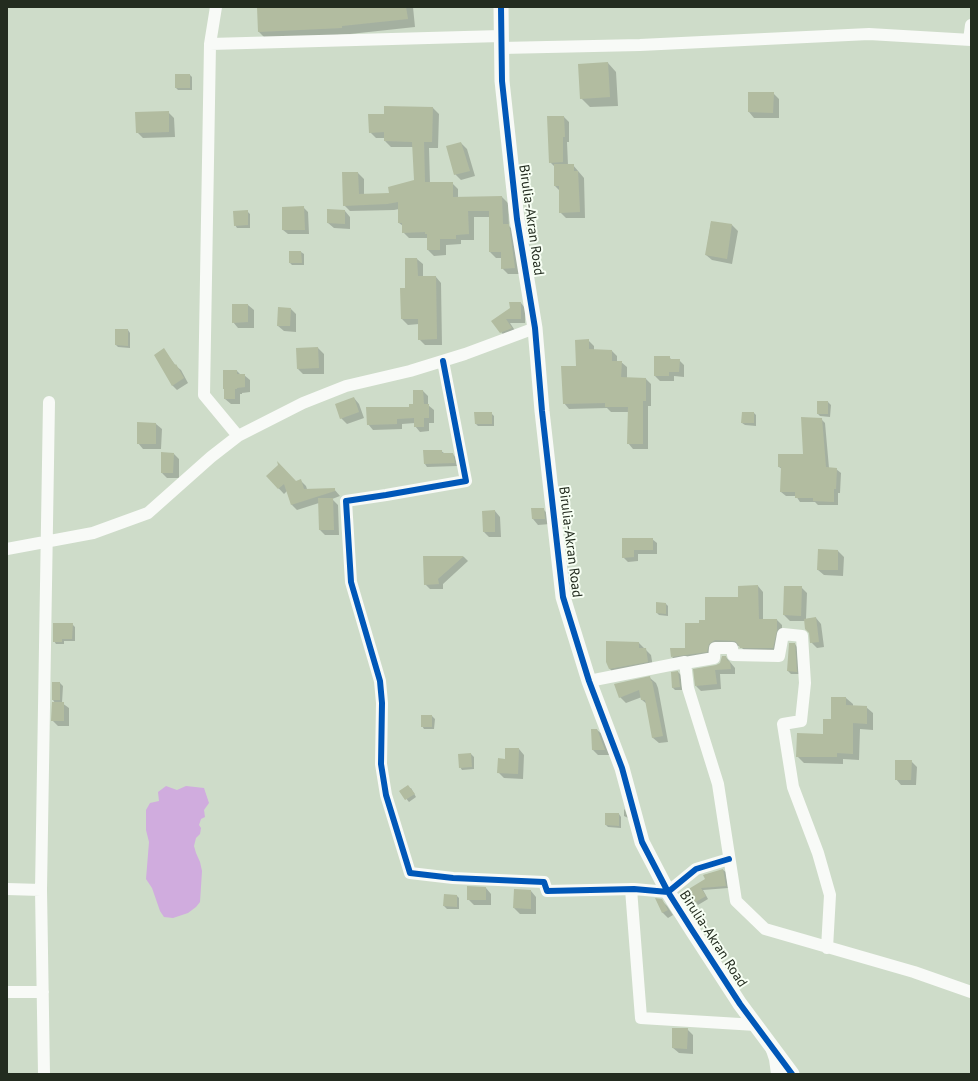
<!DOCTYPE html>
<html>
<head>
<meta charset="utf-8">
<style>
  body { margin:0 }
  #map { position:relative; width:978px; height:1081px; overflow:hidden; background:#cedcc9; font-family:"PT Sans",sans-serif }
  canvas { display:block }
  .frame { position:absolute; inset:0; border:8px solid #232c1f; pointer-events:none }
</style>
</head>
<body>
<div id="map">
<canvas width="978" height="1081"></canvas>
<div class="frame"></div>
</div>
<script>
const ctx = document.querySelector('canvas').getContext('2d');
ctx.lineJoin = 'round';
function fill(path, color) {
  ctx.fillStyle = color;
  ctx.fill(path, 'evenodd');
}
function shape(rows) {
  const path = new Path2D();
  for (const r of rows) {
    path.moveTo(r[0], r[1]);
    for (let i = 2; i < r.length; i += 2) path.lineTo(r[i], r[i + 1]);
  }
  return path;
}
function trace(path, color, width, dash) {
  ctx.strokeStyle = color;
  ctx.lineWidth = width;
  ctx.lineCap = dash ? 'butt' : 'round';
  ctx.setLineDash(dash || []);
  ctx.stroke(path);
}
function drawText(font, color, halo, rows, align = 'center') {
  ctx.font = font + ' "PT Sans",sans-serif';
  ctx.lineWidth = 4;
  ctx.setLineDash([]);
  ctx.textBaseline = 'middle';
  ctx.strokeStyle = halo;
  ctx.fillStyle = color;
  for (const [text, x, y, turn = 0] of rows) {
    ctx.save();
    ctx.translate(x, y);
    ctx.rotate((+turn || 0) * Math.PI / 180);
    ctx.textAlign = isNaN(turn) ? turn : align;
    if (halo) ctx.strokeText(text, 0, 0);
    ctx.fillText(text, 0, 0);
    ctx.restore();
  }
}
fill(shape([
  [166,786,177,790,186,786,204,788,209,803,204,810,205,817,201,819,199,825,201,828,200,834,196,838,194,846,196,853,200,862,202,871,200,902,196,907,188,913,173,918,164,917,160,911,152,888,146,879,149,842,146,830,146,810,150,803,159,801,158,792]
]), '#d0acde');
fill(shape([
  [258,7,413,7,415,27,350,34,267,40,259,32],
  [608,63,616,72,618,106,590,107,581,98],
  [190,75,192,77,192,90,178,90,176,88],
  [773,93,779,99,779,118,754,118,749,112],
  [385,107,433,108,439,114,438,148,429,148,430,183,452,183,458,189,458,198,502,197,508,203,509,226,514,231,520,274,508,274,502,268,502,258,496,258,490,252,490,217,474,217,474,240,461,240,461,244,446,245,446,255,434,256,428,250,428,238,409,238,403,232,403,226,399,223,399,209,394,210,350,211,344,205,358,173,364,179,364,194,390,194,415,181,414,147,391,147,385,141,385,138,376,138,370,132,385,115],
  [168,112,174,118,175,137,143,138,137,132],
  [564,117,569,122,569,142,567,142,568,165,573,165,584,178,585,218,566,218,560,212,560,191,555,186,555,167,550,162],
  [461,143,467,149,475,176,461,180,455,174],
  [303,207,308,212,309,234,288,234,283,230],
  [247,211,250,214,250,228,237,228,235,225],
  [345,211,350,217,350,229,334,228,328,223],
  [711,222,732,225,738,231,732,264,712,260,706,255],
  [301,252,304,254,304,265,292,265,290,263],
  [417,259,423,264,423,277,436,277,441,283,442,345,425,345,419,339,419,324,408,325,402,319,406,289],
  [521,303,525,308,525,323,510,323,516,332,505,337,493,321],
  [248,305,254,310,254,328,238,328,233,322],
  [291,309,296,314,296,332,284,331,278,326],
  [128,330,130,333,130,348,118,347,116,345],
  [588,340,594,346,594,350,612,351,617,356,617,362,621,362,627,367,627,378,646,379,651,384,651,406,648,406,648,449,633,449,628,443,628,412,611,412,607,408,569,409,564,403],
  [318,348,324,354,324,374,303,374,298,369],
  [164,350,176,366,181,370,188,383,177,390,172,385],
  [669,357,672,360,679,360,684,365,684,377,674,376,674,381,660,381,655,376],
  [237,371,241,375,244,375,250,380,250,392,242,393,242,394,240,394,240,404,231,404,225,399],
  [423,391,428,396,428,405,434,410,434,423,429,423,429,431,420,432,415,426,415,423,402,424,402,429,373,430,368,424,410,407,414,405],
  [354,398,359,404,364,418,347,424,341,418],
  [818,402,828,402,831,405,830,417,820,416,818,414],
  [491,413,494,416,494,426,478,426,476,424],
  [754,413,756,415,756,426,745,425,742,423],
  [821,419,825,423,829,468,836,469,841,473,840,493,838,493,838,505,818,505,815,502,800,502,796,496,786,496,781,492,782,469,779,467,804,455],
  [138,423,156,424,162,429,161,449,143,449,138,443],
  [441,451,444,453,453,454,455,457,457,466,427,467,425,464],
  [174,454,179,459,179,478,167,478,162,473],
  [267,476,296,482,301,481,306,486,307,489,334,489,340,496,332,499,338,505,339,535,325,535,320,530,319,503,297,510,292,505,287,491,284,494],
  [543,509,549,515,550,524,538,525,533,519],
  [495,511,500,517,501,537,489,537,484,532],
  [623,539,652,539,657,543,657,554,638,554,638,561,628,562,623,557],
  [819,550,838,551,844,557,843,576,824,575,818,570],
  [424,557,464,557,468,561,443,584,443,589,430,589,425,584],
  [758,586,763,592,763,620,777,620,782,625,782,635,778,653,746,652,740,646,720,645,712,656,677,662,672,657,686,649,700,624],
  [801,587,807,593,806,619,816,618,821,624,824,647,817,648,811,642,810,633,805,621,790,621,784,615],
  [666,604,668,606,668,616,659,615,657,613],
  [72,624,75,627,75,641,64,641,64,644,56,644,54,641],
  [639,643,651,655,653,667,615,675,610,669,607,662],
  [795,644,797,647,799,674,791,674,788,671],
  [725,656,735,668,735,674,720,674,721,689,701,691,696,686,721,663],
  [678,672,681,675,682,690,675,690,673,688,672,673],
  [650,678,656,683,658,688,668,742,659,743,653,738,647,704,642,700,642,697,626,703,620,697],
  [53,683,60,683,63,686,62,703,69,708,69,726,58,726,52,720,55,703,53,700],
  [846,698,853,704,853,706,866,707,873,713,873,730,860,729,859,760,843,759,843,764,804,763,797,756,824,735],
  [422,716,432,716,435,719,434,729,424,729,422,726],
  [597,730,603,735,610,755,598,755,593,750],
  [506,749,519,749,524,755,523,779,504,778,498,772,506,760],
  [471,754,474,757,474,769,462,770,460,767],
  [911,761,917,767,916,785,901,785,896,779],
  [411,788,416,797,409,802,400,791],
  [624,809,625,810,628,818,624,816],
  [619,814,621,817,621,828,608,827,606,825],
  [723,870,726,872,728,888,703,890,708,899,698,905,688,890,706,880,704,875],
  [486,888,491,894,491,905,474,905,468,899],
  [531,891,536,897,536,914,520,914,514,908],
  [457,896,459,898,459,909,447,909,444,906],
  [661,900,667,906,673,915,668,918,662,912],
  [687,1029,693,1035,693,1054,679,1053,673,1048]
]), '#0003');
fill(shape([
  [257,7,406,7,408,19,342,26,342,28,258,32],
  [608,62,610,97,580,99,578,64],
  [175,74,190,74,190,88,175,88],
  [748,92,774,92,773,113,748,112],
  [384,106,433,107,432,142,424,142,425,182,453,182,453,197,502,196,503,224,509,224,515,268,501,269,501,252,489,252,489,211,468,211,469,234,456,235,456,239,440,239,440,250,427,250,427,234,425,234,425,232,402,233,402,223,398,223,398,202,387,204,343,206,342,172,358,172,359,194,389,193,388,187,414,180,412,142,384,141,384,132,369,133,368,114,384,114],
  [169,111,169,132,136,133,135,112],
  [547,116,564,116,565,137,563,137,563,162,549,163],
  [461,142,470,171,454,175,446,146],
  [554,164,574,164,574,171,578,171,580,212,559,213,559,186,554,186],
  [304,206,305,230,282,230,282,207],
  [327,209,345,210,345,224,327,223],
  [248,210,248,225,234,226,233,211],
  [711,221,732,224,727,259,705,255],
  [289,251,301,251,302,263,289,263],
  [405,258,417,258,418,276,436,276,437,339,418,340,418,319,401,319,400,288,405,288],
  [509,302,521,302,521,319,506,319,512,328,500,333,491,321,510,308],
  [232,304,248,304,248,322,232,323],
  [278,307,291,308,290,326,277,326],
  [115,329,128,329,128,346,115,345],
  [589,339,589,349,612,350,612,361,622,361,621,377,646,378,646,401,643,401,643,444,627,444,628,407,605,407,605,403,563,404,561,366,576,366,575,340],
  [318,347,319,368,297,369,296,348],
  [164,348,175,365,176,364,184,378,172,386,154,355],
  [654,356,670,356,670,359,680,359,679,372,669,372,669,376,654,376],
  [223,370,237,370,237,374,245,374,245,387,237,388,237,389,235,389,235,399,224,399,224,389,223,389],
  [413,390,423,390,424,404,429,404,429,418,424,418,424,427,414,427,414,418,397,419,397,424,367,425,366,407,409,407,409,404,413,404],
  [354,397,359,412,340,419,335,404],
  [817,401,828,401,828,414,817,414],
  [474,412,492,412,492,424,475,424],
  [742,412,754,412,754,423,741,423],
  [801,417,822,418,826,467,837,468,836,489,834,489,834,502,813,501,813,498,795,498,795,492,780,492,781,467,778,467,778,454,803,454],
  [137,422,156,423,156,444,137,444],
  [423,450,442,450,442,453,453,453,455,463,424,464],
  [161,452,174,453,173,473,161,473],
  [277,461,296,481,301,479,304,489,335,488,335,491,291,505,284,484,278,489,266,476,278,465],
  [318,498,333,498,334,530,319,530],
  [531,508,544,508,545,519,532,519],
  [495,510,495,532,483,532,482,511],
  [622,538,653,538,653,550,634,550,634,557,622,558],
  [818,549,838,550,838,570,817,570],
  [423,556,464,556,438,579,439,584,424,585],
  [758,585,759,619,777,619,777,630,773,648,740,648,738,644,735,641,715,640,709,644,707,652,671,657,670,648,685,648,685,623,699,623,699,620,705,620,705,597,738,597,738,586],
  [784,586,802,586,801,616,783,615],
  [656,602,666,603,666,614,656,613],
  [816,617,819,642,810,643,809,633,805,629,804,619],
  [53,623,73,623,72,639,62,639,62,642,53,642],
  [606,641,639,642,639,648,646,648,648,662,609,669,606,662],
  [789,643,795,643,797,672,787,671],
  [722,656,726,656,727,660,730,662,731,669,715,670,717,684,695,686,693,669,716,665,720,663],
  [678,671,680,687,672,688,671,672],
  [650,676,651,681,652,681,663,736,652,738,645,700,641,700,639,690,619,698,614,684],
  [52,682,60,682,60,700,52,700],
  [831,697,846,697,846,705,867,706,867,724,853,723,853,754,837,753,837,757,796,757,797,733,823,734,823,719,831,719],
  [52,702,64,702,64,721,51,721],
  [421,715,432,715,432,727,421,727],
  [591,729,597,729,605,750,592,750],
  [505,748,519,748,518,774,497,773,498,758,505,759],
  [471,753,472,767,459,768,458,754],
  [895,760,912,760,911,780,895,780],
  [408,785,415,794,405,800,399,791],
  [605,813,619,813,619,826,605,825],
  [723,869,726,886,701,888,706,896,694,903,687,890,705,879,703,875],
  [467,886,486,887,486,900,467,900],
  [514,889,531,890,531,909,513,908],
  [444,894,457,895,457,907,443,906],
  [655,898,662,899,668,910,662,913],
  [672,1028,688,1028,687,1049,672,1048]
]), '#b2bca0');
trace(shape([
  [969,40,971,25],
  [210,44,216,7],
  [501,48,640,45,869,34,971,40],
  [443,361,466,481,386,495,346,501,351,582,380,681,382,703,381,764,386,795,410,873,453,878,544,882,547,891,634,889,668,892,696,869,729,859],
  [238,436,204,395,210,44,501,36],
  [7,549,93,533,148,513,211,457,238,436,303,403,346,386,410,371,465,354,535,328],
  [685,663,714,658,715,648,732,648,733,655,779,656,783,634,802,636,805,683,801,721,783,724,793,787,818,853,830,895,827,948],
  [589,681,685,662,688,688,718,784,736,901,765,929,914,972,971,992],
  [7,889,41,890,49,402],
  [631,889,641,1018,756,1025],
  [41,890,44,1074],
  [7,992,43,992],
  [772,1050,775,1059,777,1074]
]), '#f8faf7', 12);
trace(shape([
  [501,7,502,81,517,219,535,328,542,411,563,597,589,681,622,768,642,842,668,892,692,930,740,1004,792,1074]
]), '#f8faf7', 15);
trace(shape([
  [501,7,502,81,517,219,535,328,542,411,563,597,589,681,622,768,642,842,668,892,692,930,740,1004,792,1074],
  [443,361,466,481,386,495,346,501,351,582,380,681,382,703,381,764,386,795,410,873,453,878,544,882,547,891,634,889,668,892,696,869,729,859]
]), '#0057b8', 6);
drawText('14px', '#232c1f', '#f7fff4', [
  ["Birulia-Akran Road",531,220,82],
  ["Birulia-Akran Road",570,542,83],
  ["Birulia-Akran Road",713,939,57]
]);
</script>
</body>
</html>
